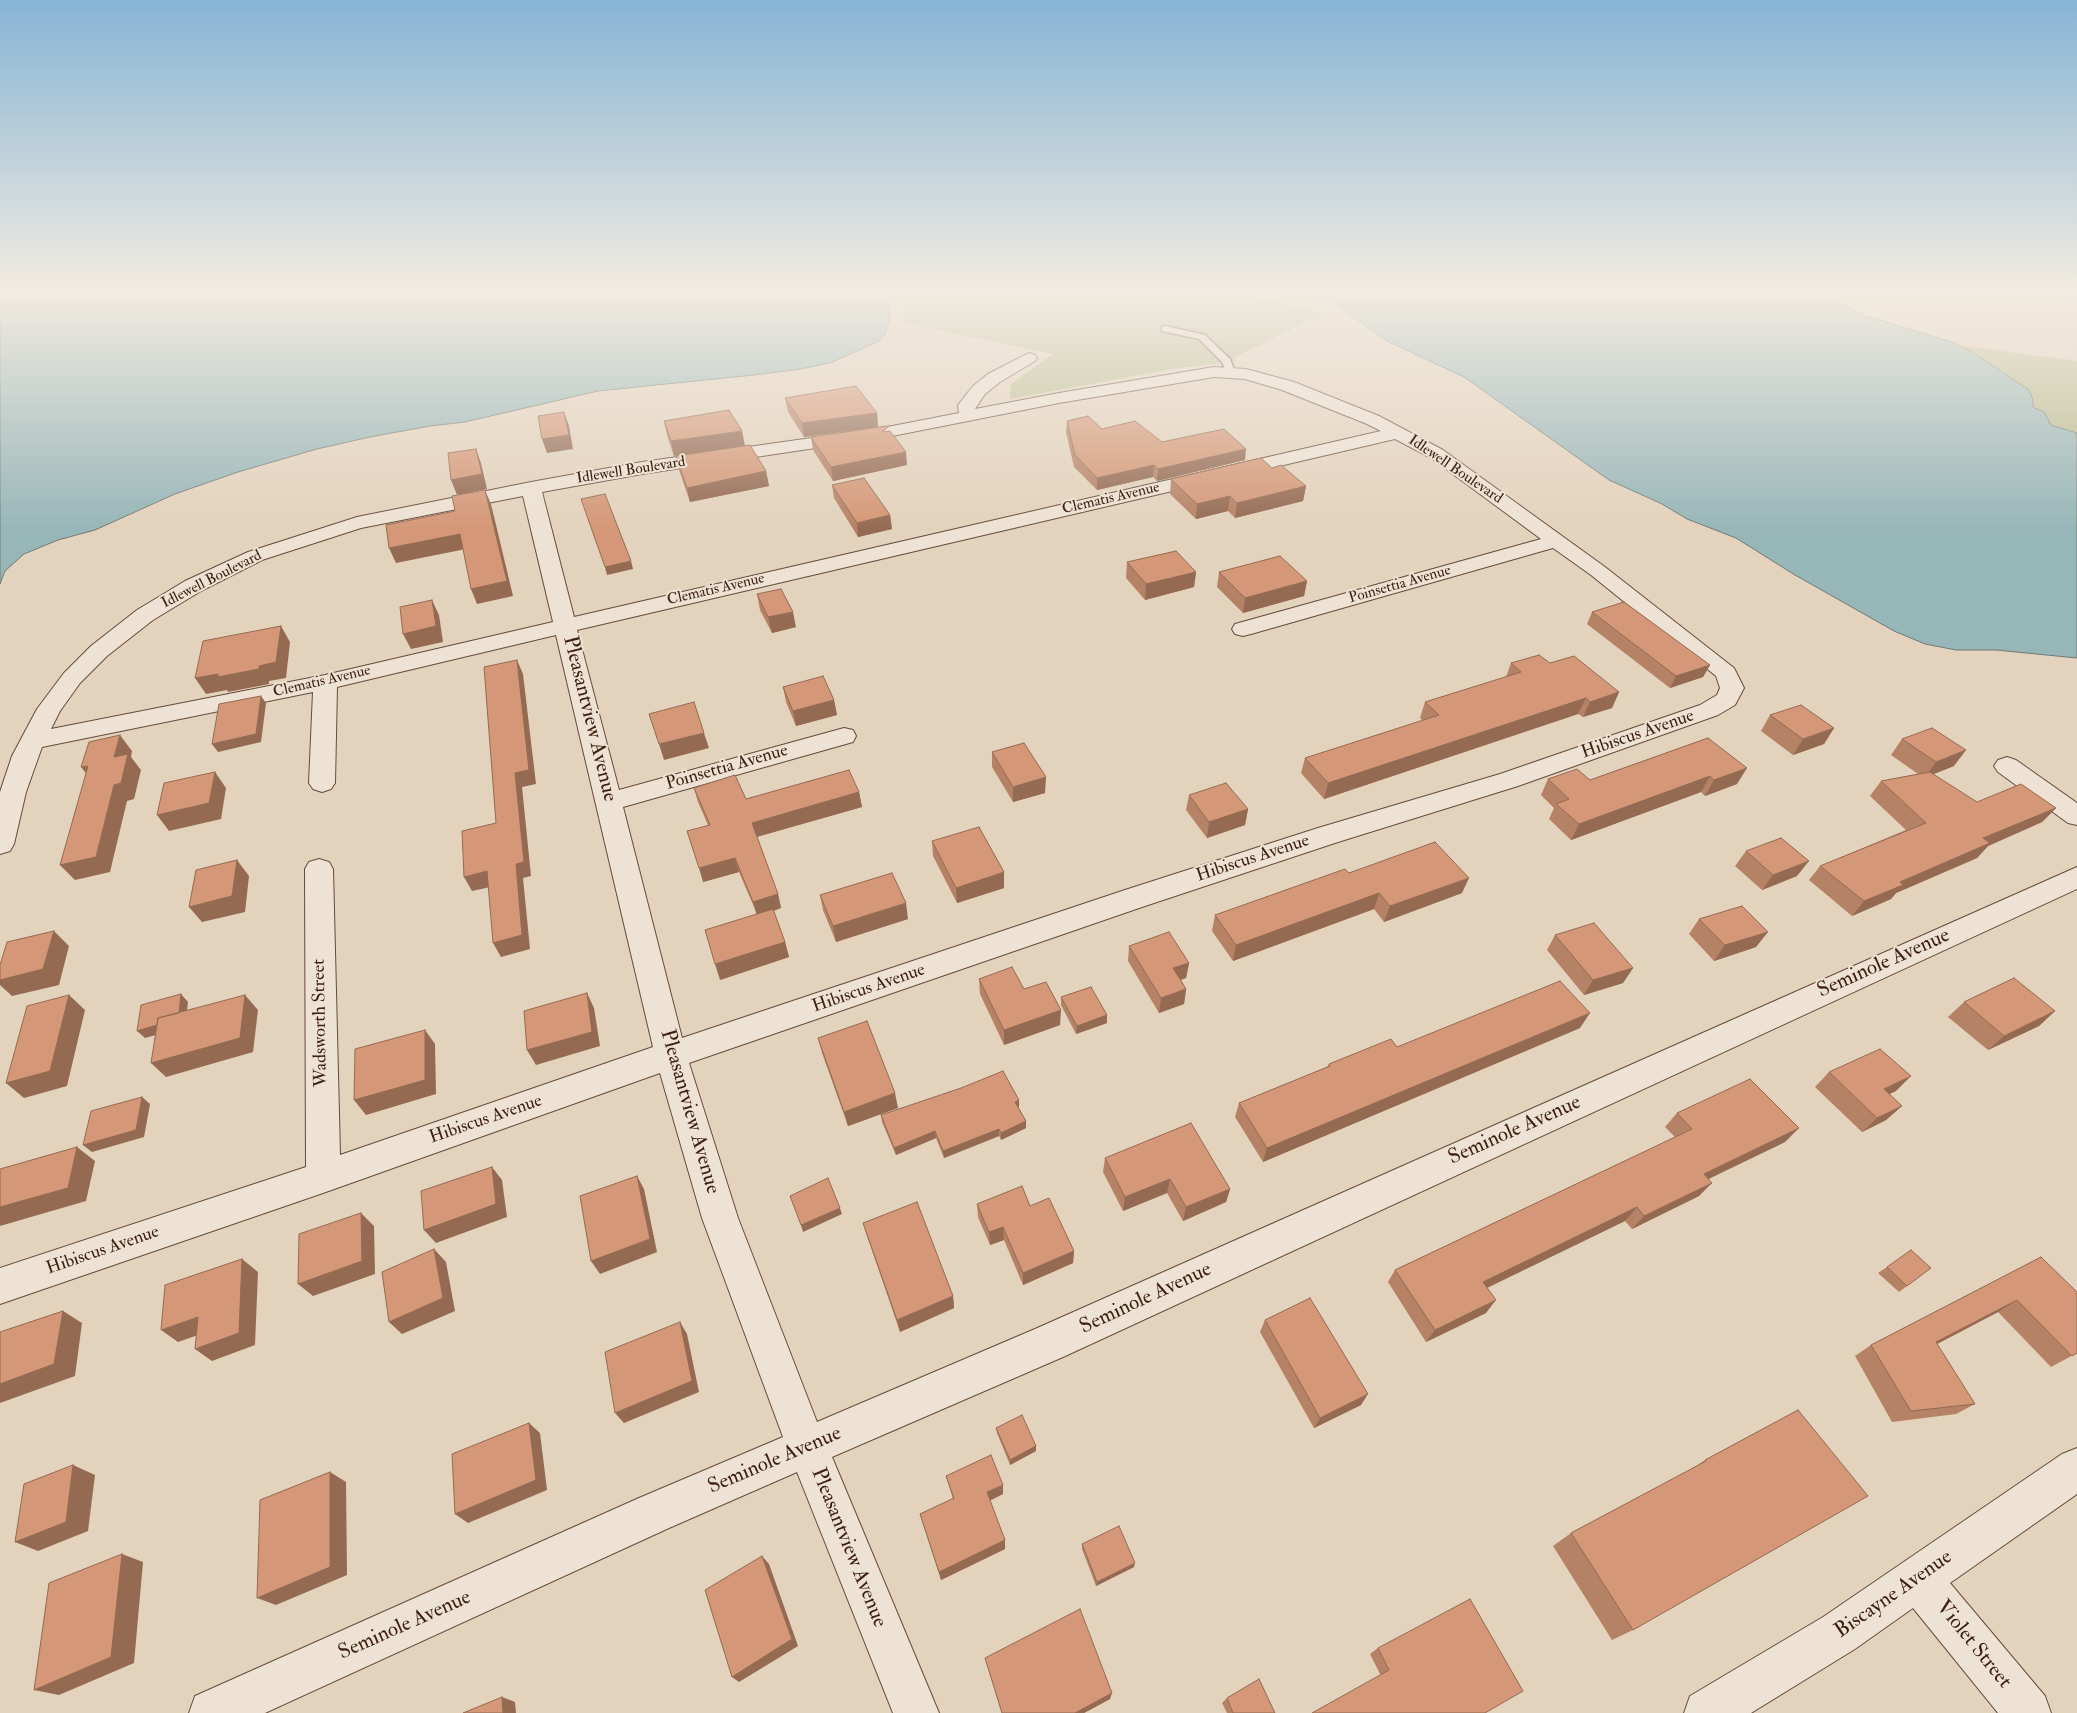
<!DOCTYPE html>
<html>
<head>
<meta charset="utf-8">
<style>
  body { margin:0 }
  canvas { display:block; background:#e3d2bc }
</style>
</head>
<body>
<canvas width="2077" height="1713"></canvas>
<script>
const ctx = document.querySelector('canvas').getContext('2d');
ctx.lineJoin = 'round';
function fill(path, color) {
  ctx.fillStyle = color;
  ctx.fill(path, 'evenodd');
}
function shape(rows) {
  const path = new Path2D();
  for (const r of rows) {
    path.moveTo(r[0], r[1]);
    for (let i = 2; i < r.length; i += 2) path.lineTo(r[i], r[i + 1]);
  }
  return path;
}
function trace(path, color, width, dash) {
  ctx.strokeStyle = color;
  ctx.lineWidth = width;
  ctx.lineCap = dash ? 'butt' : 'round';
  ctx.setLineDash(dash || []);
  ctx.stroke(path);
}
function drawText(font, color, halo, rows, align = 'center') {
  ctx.font = font + ' "IM FELL Double Pica",serif';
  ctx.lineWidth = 4;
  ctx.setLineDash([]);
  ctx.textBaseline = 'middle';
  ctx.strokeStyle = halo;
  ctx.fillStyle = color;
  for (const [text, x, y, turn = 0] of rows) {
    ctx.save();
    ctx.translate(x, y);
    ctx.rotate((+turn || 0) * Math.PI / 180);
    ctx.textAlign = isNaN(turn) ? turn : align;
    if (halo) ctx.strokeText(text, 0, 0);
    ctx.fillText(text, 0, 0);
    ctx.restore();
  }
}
fill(shape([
  [902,291,1241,291,1323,314,1233,358,1237,361,1166,370,1010,399,1011,384,1053,354,905,323],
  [1957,345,2077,361,2077,433,2051,425,2044,412,2033,408,2005,373]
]), '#b8bb8e');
const water = shape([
  [0,291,870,291,889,304,890,320,885,334,879,341,833,362,801,369,754,375,598,391,465,422,430,426,370,437,317,449,238,472,175,494,95,530,58,540,24,554,5,571,0,584,0,291],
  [1306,291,1814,291,1866,316,1952,342,1972,352,2029,390,2033,400,2033,407,2044,412,2051,425,2077,433,2077,658,1996,650,1956,650,1925,644,1894,631,1795,575,1736,538,1687,519,1662,504,1609,480,1464,377,1387,341,1325,297,1306,291]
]);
fill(water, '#97b6b8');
trace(water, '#737974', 1);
const lane = shape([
  [1165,326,1205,335,1230,359,1235,372,1233,374,1227,374,1222,362,1199,339,1162,331,1162,327,1165,326]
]);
const street = shape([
  [1029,353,1035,355,1037,358,1035,361,1000,382,985,394,975,409,1059,393,1214,367,1246,369,1294,382,1379,416,1443,450,1605,567,1734,668,1744,688,1735,705,1718,715,1518,786,1338,842,1145,906,689,1063,738,1218,817,1422,1035,1329,2077,867,2077,889,1063,1357,832,1457,939,1713,893,1713,797,1472,669,1528,265,1713,189,1713,195,1696,639,1498,783,1437,702,1218,660,1073,323,1193,0,1304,0,1268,306,1167,305,869,309,862,319,859,329,862,333,869,340,1155,653,1047,556,635,337,687,335,783,331,789,322,792,313,789,309,783,313,692,42,747,26,792,14,844,10,851,0,854,0,792,12,756,37,709,64,673,91,646,137,610,185,581,248,552,357,517,531,482,642,462,882,428,959,413,958,405,973,386,988,374,1029,353],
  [1214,377,1245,379,1282,390,1367,424,1381,431,574,617,542,492,642,474,882,438,1059,403,1214,377],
  [1395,439,1431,458,1541,539,1235,624,1232,629,1235,634,1243,636,1251,634,1553,548,1591,575,1716,676,1720,688,1717,695,1700,705,1500,774,1318,828,1125,890,682,1038,623,807,853,742,856,736,853,730,844,728,619,790,577,630,1395,439],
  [523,496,553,622,325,675,51,729,60,711,80,683,107,656,153,620,201,591,262,560,361,528,523,496],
  [2007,757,2016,760,2077,803,2077,825,2068,823,1998,772,1994,766,1998,760,2007,757],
  [2077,1448,2077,1494,1950,1583,2045,1696,2051,1713,1998,1713,1913,1608,1855,1649,1751,1713,1684,1713,1690,1696,1823,1617,2062,1454,2077,1448]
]);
trace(lane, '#664b3a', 3);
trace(street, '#664b3a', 2);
fill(lane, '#ede2d3');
fill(street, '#ede2d3');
fill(shape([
  [785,398,877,413,878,427,804,437,788,412],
  [664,421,745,446,674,456,667,435],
  [1067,421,1102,429,1245,460,1157,481,1153,477,1097,490,1074,467,1066,432],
  [811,437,907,465,833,481,813,450],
  [676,456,766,471,769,486,690,502,679,470],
  [1272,468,1306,486,1303,501,1235,518,1228,511,1196,519,1170,494,1171,479],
  [832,485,890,515,892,529,858,537,834,498],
  [1127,562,1196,572,1194,587,1145,600,1126,578],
  [1219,572,1307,581,1304,596,1243,613,1217,587],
  [757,594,796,627,772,633,760,610],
  [1592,612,1710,665,1703,677,1670,688,1587,624],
  [1511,663,1550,663,1619,692,1612,708,1583,717,1578,714,1324,799,1301,773,1305,758,1423,721,1420,718,1425,702,1506,677],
  [783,687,834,700,837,715,796,726,786,702],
  [1770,715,1834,728,1824,744,1793,755,1761,731],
  [1708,738,1737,784,1705,796,1701,792,1571,840,1549,819,1554,808,1541,795,1548,779,1590,780],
  [1902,739,1954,766,1933,774,1977,802,2056,808,2042,822,1988,846,1977,858,1896,893,1891,899,1852,916,1809,880,1820,866,1906,830,1870,796,1881,781,1918,774,1891,755],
  [992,752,1045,793,1013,802,992,767],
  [694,788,746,799,859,792,862,807,757,837,778,894,781,908,774,911,785,942,789,957,720,980,757,914,739,872,703,882,708,825,698,802],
  [1189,795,1248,809,1245,825,1207,838,1186,810],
  [932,841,1004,888,957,903,933,856],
  [1746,851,1797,876,1762,890,1735,866],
  [1349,873,1462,893,1384,922,1374,909,1233,961,1212,931,1215,915],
  [820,895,908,919,836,942,823,910],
  [1699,919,1756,947,1714,961,1689,934],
  [1555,935,1633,968,1623,983,1584,995,1547,950],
  [1129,946,1189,963,1186,978,1181,980,1186,989,1184,1004,1159,1013,1128,961],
  [979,979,1024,989,1060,1025,1004,1045,980,994],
  [1061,997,1107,1015,1107,1023,1076,1034,1061,1005],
  [1964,1002,2055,1011,2039,1026,1988,1050,1948,1017],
  [1580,1028,1263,1162,1235,1117,1239,1103,1327,1067,1329,1064,1397,1047],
  [818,1038,898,1108,848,1126,822,1053],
  [1829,1072,1896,1091,1889,1094,1902,1106,1886,1120,1862,1132,1815,1087],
  [1019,1100,1019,1107,1018,1107,1026,1121,1026,1128,1001,1140,999,1136,944,1158,936,1138,896,1155,882,1122,881,1115],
  [1677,1113,1785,1142,1709,1179,1699,1196,1632,1229,1625,1221,1487,1288,1486,1313,1426,1342,1388,1282,1395,1270,1675,1137,1665,1127],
  [1105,1158,1230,1189,1226,1202,1183,1221,1167,1193,1123,1211,1103,1172],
  [977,1204,1030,1206,1074,1251,1073,1263,1023,1285,1004,1240,990,1245,978,1217],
  [863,1223,953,1296,954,1308,900,1332,867,1236],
  [2041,1257,2077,1353,2051,1367,1998,1312,1937,1344,1975,1404,1956,1414,1892,1422,1855,1356,1871,1345],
  [1887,1267,1931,1268,1899,1292,1878,1273],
  [1265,1320,1361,1405,1314,1428,1260,1332],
  [1798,1410,1633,1630,1612,1640,1553,1546,1571,1533,1689,1471,1705,1460],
  [996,1428,1036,1446,1036,1451,1010,1465,997,1433],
  [946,1476,1003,1494,990,1501,1005,1540,1005,1549,941,1580,920,1514,953,1499],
  [1082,1544,1134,1567,1096,1586,1082,1549],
  [1378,1648,1485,1713,1380,1674,1370,1654],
  [985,1658,1110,1699,1084,1713,1002,1713],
  [1227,1698,1275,1713,1227,1713,1222,1703]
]), '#b68266');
fill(shape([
  [564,412,569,426,573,449,547,453,542,439],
  [877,413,878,427,804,437,802,423],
  [742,431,745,446,674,456,671,441],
  [476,449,481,463,487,489,457,495,451,480],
  [1246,449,1245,460,1157,481,1158,469],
  [906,452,907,465,833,481,831,467],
  [1154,465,1153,477,1097,490,1097,478],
  [766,471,769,486,690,502,687,488],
  [1306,486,1303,501,1235,518,1237,503],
  [485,490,491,504,513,596,477,604,471,589],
  [1230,496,1228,511,1196,519,1197,504],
  [890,515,892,529,858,537,857,523],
  [460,534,466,549,396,563,389,548],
  [631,561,633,569,607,575,605,567],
  [1196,572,1194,587,1145,600,1146,584],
  [1307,581,1304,596,1243,613,1245,598],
  [432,600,439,615,443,642,411,649,403,634],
  [793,612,796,627,772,633,768,617],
  [281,626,290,642,286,678,269,681,269,684,228,692,227,690,206,694,195,678,259,666],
  [517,660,523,674,536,784,522,787,531,876,523,878,530,949,501,957,493,943,516,864,515,773],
  [1710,665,1703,677,1670,688,1676,676],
  [1619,692,1612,708,1583,717,1590,702],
  [261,696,266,703,261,742,218,752,212,744],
  [1586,698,1578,714,1324,799,1328,783],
  [834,700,837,715,796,726,793,711],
  [1834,728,1824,744,1793,755,1803,739],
  [704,733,709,748,664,760,659,744],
  [120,735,132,751,131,757,141,770,134,799,127,801,110,872,75,880,60,865,114,757],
  [1966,750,1954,766,1924,778,1936,762],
  [88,766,94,783,81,767],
  [1747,768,1737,784,1705,796,1714,780],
  [215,772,226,788,221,819,169,831,157,815],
  [1710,776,1701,792,1571,840,1579,824],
  [1046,777,1045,793,1013,802,1013,787],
  [859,792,862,807,756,837,752,823],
  [2056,808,2042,822,1988,846,1977,858,1896,893,1891,899,1852,916,1864,901,1900,882,1983,838],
  [1248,809,1245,825,1207,838,1209,822],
  [735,858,739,872,703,882,699,868],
  [237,860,249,876,245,912,202,922,189,907],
  [1809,861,1797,876,1762,890,1773,875],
  [487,871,495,886,472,891,464,877],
  [1004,872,1004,888,957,903,956,888],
  [1469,878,1462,893,1384,922,1390,906],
  [1379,893,1374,909,1233,961,1236,945],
  [778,894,781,908,757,916,753,902],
  [906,903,908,919,836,942,833,926],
  [54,931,69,946,59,985,12,996,0,985,0,980],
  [1768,932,1756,947,1714,961,1725,945],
  [785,942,789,957,720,980,715,964],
  [1189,963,1186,978,1171,983,1173,968],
  [1633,968,1623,983,1584,995,1593,980],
  [1186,989,1184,1004,1159,1013,1161,998],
  [587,993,594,1008,600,1046,536,1065,527,1050],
  [181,994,188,1002,185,1027,145,1038,137,1031],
  [69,995,85,1010,67,1086,24,1098,6,1083],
  [245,995,258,1010,253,1052,166,1077,151,1063],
  [1061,1010,1060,1025,1004,1045,1004,1030],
  [2055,1011,2039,1026,1988,1050,2004,1036],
  [1590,1013,1580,1028,1263,1162,1267,1148],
  [1107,1015,1107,1023,1076,1034,1077,1026],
  [425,1030,435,1044,436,1094,366,1115,354,1100],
  [1911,1076,1896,1091,1869,1104,1884,1089],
  [895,1093,898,1108,848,1126,844,1112],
  [142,1097,150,1104,144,1137,92,1152,83,1145],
  [1019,1100,1019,1107,1015,1109,1015,1102],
  [1902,1106,1886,1120,1862,1132,1877,1118],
  [1026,1121,1026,1128,1001,1140,1001,1133],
  [1799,1128,1785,1142,1691,1187,1704,1174],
  [999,1129,999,1136,944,1158,943,1151],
  [935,1131,936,1138,896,1155,894,1148],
  [77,1147,95,1161,86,1201,0,1226,0,1207],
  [492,1167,502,1180,507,1217,436,1243,424,1230],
  [637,1176,644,1189,657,1252,600,1274,591,1261],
  [1170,1179,1167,1193,1123,1211,1125,1197],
  [1712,1183,1699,1196,1632,1229,1644,1216],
  [1230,1189,1226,1202,1183,1221,1186,1207],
  [1637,1207,1625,1221,1474,1294,1483,1282],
  [840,1208,842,1214,803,1232,801,1225],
  [361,1213,374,1226,375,1274,313,1296,298,1284],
  [1003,1227,1004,1240,990,1245,989,1232],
  [434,1249,446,1262,455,1311,402,1334,389,1322],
  [1074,1251,1073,1263,1023,1285,1023,1273],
  [242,1259,258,1272,255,1345,212,1361,195,1349],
  [953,1296,954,1308,900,1332,897,1320],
  [1496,1300,1486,1313,1426,1342,1435,1330],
  [2017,1300,1998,1312,1918,1354,1936,1342],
  [63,1311,82,1323,75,1376,0,1403,0,1384],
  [198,1317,215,1329,178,1342,161,1330],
  [680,1322,687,1334,699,1392,624,1423,615,1413],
  [1368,1394,1361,1405,1314,1428,1320,1418],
  [529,1423,540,1433,547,1490,468,1523,455,1514],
  [1036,1446,1036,1451,1010,1465,1010,1460],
  [73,1465,95,1475,88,1531,38,1551,15,1542],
  [330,1472,346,1482,347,1575,276,1605,257,1598],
  [1003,1485,1003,1494,988,1501,987,1492],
  [1005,1540,1005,1549,941,1580,939,1572],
  [122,1554,143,1562,134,1663,59,1695,34,1690],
  [762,1556,769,1564,798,1646,739,1682,732,1677],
  [1135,1563,1134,1567,1096,1586,1097,1582],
  [1112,1693,1110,1699,1084,1713,1075,1713],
  [502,1697,515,1702,516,1713,503,1713]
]), '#946a53');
const building = shape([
  [856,386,877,413,802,423,785,398,856,386],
  [729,410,742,431,671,441,664,421,729,410],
  [564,412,569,435,542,439,538,416,564,412],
  [1088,416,1102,429,1135,421,1162,442,1224,429,1246,449,1158,469,1154,465,1097,478,1075,455,1067,421,1088,416],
  [886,426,888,427,882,432,890,431,906,452,831,467,811,437,886,426],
  [750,445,766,471,687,488,676,456,750,445],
  [476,449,482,474,451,480,448,453,476,449],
  [1261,458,1272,468,1281,465,1306,486,1237,503,1230,496,1197,504,1171,479,1261,458],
  [864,478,890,515,857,523,832,485,864,478],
  [485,490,507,581,471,589,460,534,389,548,386,525,455,511,452,496,485,490],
  [605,494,631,561,605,567,581,499,605,494],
  [1176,551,1196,572,1146,584,1127,562,1176,551],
  [1280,556,1307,581,1245,598,1219,572,1280,556],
  [781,589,793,612,768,617,757,594,781,589],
  [432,600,436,626,403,634,400,607,432,600],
  [1624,602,1710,665,1676,676,1592,612,1624,602],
  [281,626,276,662,259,666,259,669,218,677,218,674,195,678,203,641,281,626],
  [1539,655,1550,663,1574,656,1619,692,1590,702,1586,698,1328,783,1305,758,1439,715,1425,702,1521,672,1511,663,1539,655],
  [517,660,529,770,515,773,524,862,516,864,522,935,493,943,487,871,464,877,462,831,496,823,484,667,517,660],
  [823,676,834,700,793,711,783,687,823,676],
  [261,696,256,734,212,744,219,704,261,696],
  [694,702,704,733,659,744,649,714,694,702],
  [1801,705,1834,728,1803,739,1770,715,1801,705],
  [1932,728,1966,750,1936,762,1902,739,1932,728],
  [120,735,114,757,128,754,121,783,114,785,96,857,60,865,88,766,81,767,89,742,120,735],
  [1708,738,1747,768,1714,780,1710,776,1579,824,1556,804,1569,799,1548,779,1577,769,1590,780,1708,738],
  [1024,743,1046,777,1013,787,992,752,1024,743],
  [849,770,859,792,752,823,778,894,753,902,735,858,699,868,687,831,710,825,694,788,735,775,746,799,849,770],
  [215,772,209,803,157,815,164,783,215,772],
  [1930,772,1977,802,2021,784,2056,808,1983,838,1990,843,1900,882,1903,885,1864,901,1820,866,1926,823,1881,781,1930,772],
  [1226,783,1248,809,1209,822,1189,795,1226,783],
  [979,827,1004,872,956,888,932,841,979,827],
  [1781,838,1809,861,1773,875,1746,851,1781,838],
  [1435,842,1469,878,1390,906,1379,893,1236,945,1215,915,1345,869,1349,873,1435,842],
  [237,860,232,896,189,907,196,870,237,860],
  [892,873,906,903,833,926,820,895,892,873],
  [1742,906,1768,932,1725,945,1699,919,1742,906],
  [773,909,785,942,715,964,705,930,773,909],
  [1594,923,1633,968,1593,980,1555,935,1594,923],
  [54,931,43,969,0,980,0,965,7,942,54,931],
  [1169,932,1189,963,1173,968,1186,989,1161,998,1129,946,1169,932],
  [1012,967,1024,989,1046,982,1061,1010,1004,1030,979,979,1012,967],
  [2014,978,2055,1011,2004,1036,1964,1002,2014,978],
  [1560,981,1590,1013,1267,1148,1239,1103,1330,1066,1329,1064,1391,1039,1397,1047,1560,981],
  [1091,987,1107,1015,1077,1026,1061,997,1091,987],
  [587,993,592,1032,527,1050,524,1011,587,993],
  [181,994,179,1013,158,1018,157,1025,137,1031,141,1005,181,994],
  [69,995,50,1071,6,1083,27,1006,69,995],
  [245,995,240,1038,151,1063,158,1018,245,995],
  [867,1021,895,1093,844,1112,818,1038,867,1021],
  [425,1030,425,1080,354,1100,355,1049,425,1030],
  [1880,1049,1911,1076,1884,1089,1902,1106,1877,1118,1829,1072,1880,1049],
  [1003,1071,1019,1100,1015,1102,1026,1121,1001,1133,999,1129,943,1151,935,1131,894,1148,881,1115,961,1088,1003,1071],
  [1750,1079,1799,1128,1704,1174,1712,1183,1644,1216,1637,1207,1483,1282,1496,1300,1435,1330,1395,1270,1692,1129,1677,1113,1750,1079],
  [142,1097,136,1130,83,1145,91,1111,142,1097],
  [1191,1123,1230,1189,1186,1207,1170,1179,1125,1197,1105,1158,1191,1123],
  [77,1147,68,1188,0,1207,0,1169,77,1147],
  [492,1167,496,1204,424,1230,421,1191,492,1167],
  [637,1176,650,1239,591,1261,580,1196,637,1176],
  [828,1178,840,1208,801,1225,790,1196,828,1178],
  [1022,1186,1030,1206,1049,1198,1074,1251,1023,1273,1003,1227,989,1232,977,1204,1022,1186],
  [917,1202,953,1296,897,1320,863,1223,917,1202],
  [361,1213,362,1261,298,1284,299,1234,361,1213],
  [434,1249,443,1298,389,1322,382,1272,434,1249],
  [1911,1250,1931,1268,1907,1286,1887,1267,1911,1250],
  [2041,1257,2077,1292,2077,1353,2072,1356,2017,1300,1936,1342,1975,1404,1911,1411,1871,1345,2041,1257],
  [242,1259,239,1333,195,1349,198,1317,161,1330,165,1285,242,1259],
  [1310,1298,1368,1394,1320,1418,1265,1320,1310,1298],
  [63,1311,54,1364,0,1384,0,1332,63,1311],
  [680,1322,692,1381,615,1413,605,1352,680,1322],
  [1798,1410,1868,1496,1633,1630,1571,1533,1706,1461,1705,1460,1798,1410],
  [1022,1415,1036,1446,1010,1460,996,1428,1022,1415],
  [529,1423,536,1480,455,1514,452,1454,529,1423],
  [991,1455,1003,1485,987,1492,1005,1540,939,1572,920,1514,954,1498,946,1476,991,1455],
  [73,1465,66,1522,15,1542,24,1484,73,1465],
  [330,1472,330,1567,257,1598,260,1500,330,1472],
  [1119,1526,1135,1563,1097,1582,1082,1544,1119,1526],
  [122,1554,111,1657,34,1690,49,1583,122,1554],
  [762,1556,792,1639,732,1677,705,1590,762,1556],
  [1470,1599,1523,1691,1485,1713,1312,1713,1389,1670,1378,1648,1470,1599],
  [1080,1609,1112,1693,1075,1713,1002,1713,985,1658,1080,1609],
  [1259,1679,1275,1713,1233,1713,1227,1698,1259,1679],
  [502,1697,503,1713,463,1713,502,1697]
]);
fill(building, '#d49777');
trace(building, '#946a53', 1);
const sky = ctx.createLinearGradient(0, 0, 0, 531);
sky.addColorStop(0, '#87b5d5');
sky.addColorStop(0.55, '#f2ebe1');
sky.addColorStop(1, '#f2ebe100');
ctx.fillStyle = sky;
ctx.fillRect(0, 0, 2077, 531);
drawText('15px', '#3d1e0f', '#ede2d3', [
  ["Idlewell Boulevard",1455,470,34],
  ["Idlewell Boulevard",631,471,-9],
  ["Clematis Avenue",1111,499,-13],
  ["Idlewell Boulevard",212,580,-27],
  ["Poinsettia Avenue",1400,585,-16],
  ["Clematis Avenue",716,590,-13],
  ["Clematis Avenue",322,682,-13]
]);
drawText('18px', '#3d1e0f', '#ede2d3', [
  ["Hibiscus Avenue",1638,735,-19],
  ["Poinsettia Avenue",727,768,-16],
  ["Hibiscus Avenue",1253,859,-18],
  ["Hibiscus Avenue",869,989,-19],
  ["Wadsworth Street",321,1023,-91],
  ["Hibiscus Avenue",486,1120,-19],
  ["Hibiscus Avenue",103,1251,-19]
]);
drawText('21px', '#3d1e0f', '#ede2d3', [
  ["Pleasantview Avenue",589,719,76],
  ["Seminole Avenue",1884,964,-24],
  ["Pleasantview Avenue",689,1112,74],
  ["Seminole Avenue",1515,1131,-24],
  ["Seminole Avenue",1146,1299,-25],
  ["Seminole Avenue",775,1461,-23],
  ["Pleasantview Avenue",848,1548,68],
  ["Biscayne Avenue",1894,1595,-35],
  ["Seminole Avenue",405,1626,-24],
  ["Violet Street",1973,1645,51]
]);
</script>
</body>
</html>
